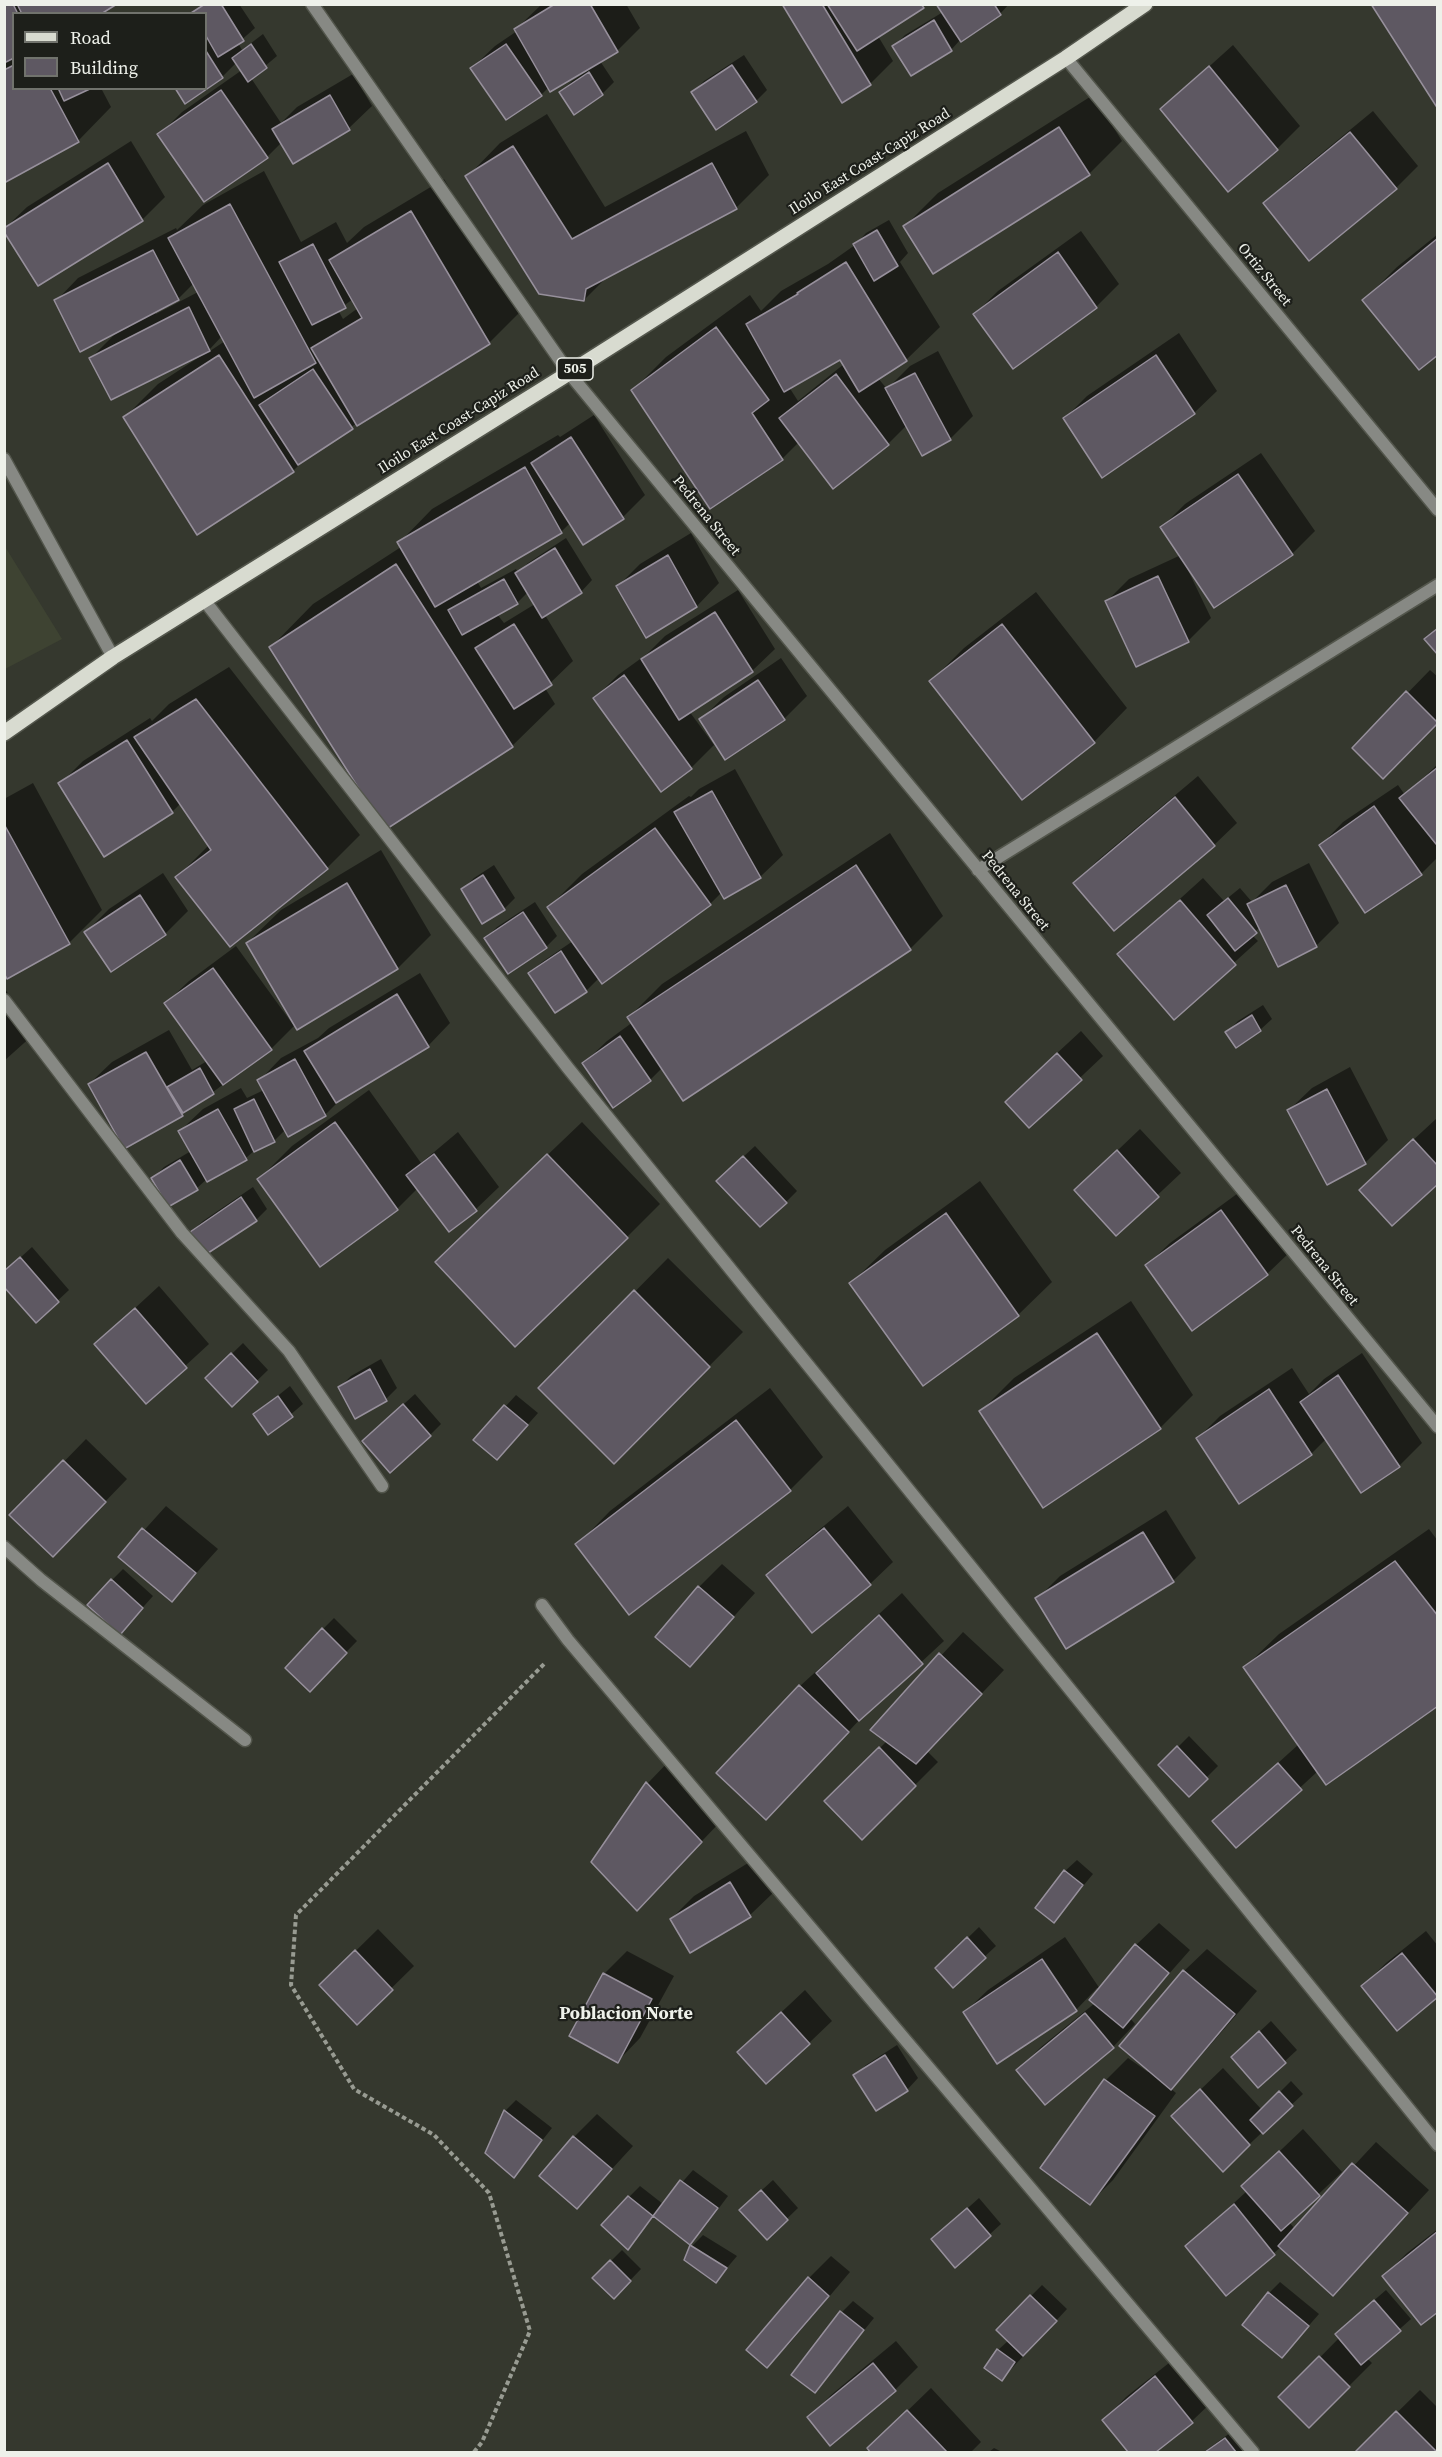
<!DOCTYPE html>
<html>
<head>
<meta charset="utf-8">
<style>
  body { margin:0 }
  #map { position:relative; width:1442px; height:2457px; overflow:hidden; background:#35382e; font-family:"Source Serif 4",serif }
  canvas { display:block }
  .frame { position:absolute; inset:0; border:6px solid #eef1ea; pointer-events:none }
  .legend { position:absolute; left:12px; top:12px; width:195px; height:78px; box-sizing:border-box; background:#1d1f1a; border:2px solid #71736d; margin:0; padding:8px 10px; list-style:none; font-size:18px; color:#eef1ea }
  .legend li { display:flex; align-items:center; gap:12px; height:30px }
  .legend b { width:30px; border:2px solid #71736d }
</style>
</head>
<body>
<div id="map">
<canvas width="1442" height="2457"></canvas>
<div class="frame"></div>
<ul class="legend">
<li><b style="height:8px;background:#d8dbd0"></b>Road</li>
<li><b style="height:16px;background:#5e5862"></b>Building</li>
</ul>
</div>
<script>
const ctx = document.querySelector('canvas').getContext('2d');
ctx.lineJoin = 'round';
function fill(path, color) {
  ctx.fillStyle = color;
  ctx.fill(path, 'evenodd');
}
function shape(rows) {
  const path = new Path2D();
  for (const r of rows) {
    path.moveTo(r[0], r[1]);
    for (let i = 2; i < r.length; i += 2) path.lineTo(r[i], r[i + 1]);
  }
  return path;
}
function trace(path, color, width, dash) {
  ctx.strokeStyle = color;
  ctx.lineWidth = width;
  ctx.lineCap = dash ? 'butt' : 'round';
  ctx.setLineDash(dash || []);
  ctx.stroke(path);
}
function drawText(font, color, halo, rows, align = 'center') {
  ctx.font = font + ' "Source Serif 4",serif';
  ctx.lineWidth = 4.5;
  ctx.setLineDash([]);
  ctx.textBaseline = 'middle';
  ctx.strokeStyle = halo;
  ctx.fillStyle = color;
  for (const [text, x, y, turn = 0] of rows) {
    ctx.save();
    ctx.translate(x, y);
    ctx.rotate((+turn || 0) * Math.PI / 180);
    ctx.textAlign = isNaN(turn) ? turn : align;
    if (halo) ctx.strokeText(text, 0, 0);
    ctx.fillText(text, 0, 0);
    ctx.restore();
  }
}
fill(shape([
  [4,545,62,639,5,669,4,669]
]), '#3e4332');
fill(shape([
  [4,4,114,4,98,14,14,14,14,88,101,88,111,107,78,141,4,181],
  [202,4,239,4,255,28,238,43,242,50,263,34,277,56,251,78,281,123,297,107,353,74,372,106,349,128,293,162,282,142,267,157,159,135,182,112,242,70,237,62,222,77,206,88,206,14,193,13],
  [542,4,626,4,640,28,617,51,600,61,614,82,603,93,575,113,561,92,572,81,590,69,589,67,549,87,541,95,472,68,495,46,517,31,516,29],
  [784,4,925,4,878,36,893,61,870,84,843,101],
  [938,4,1009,4,1000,14,961,39,951,50,894,46,905,35,943,12],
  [1233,45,1300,126,1277,149,1162,109],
  [744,55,767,90,756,101,693,92,704,81],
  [1093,95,1122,141,1089,174,905,226,938,193],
  [1373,111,1418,166,1396,188,1265,204,1288,181],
  [547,114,605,207,746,131,769,175,736,208,607,277,584,300,467,177,500,143],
  [131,141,165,197,142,220,4,229,27,207],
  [264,171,301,242,336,222,347,243,364,227,444,179,522,310,489,343,357,423,305,459,293,471,198,533,125,417,158,384,204,354,203,352,91,358,118,331,56,301,78,278,176,228,177,230,203,205],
  [194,283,198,292,156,314,155,311,178,299],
  [353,299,358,308,343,319,338,310],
  [222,336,225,341,210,351,209,350],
  [889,220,908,253,900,262,940,327,906,360,878,378,887,389,910,366,938,351,973,416,950,439,907,425,888,444,833,487,799,442,782,459,633,390,666,357,750,295,761,311,781,291,828,264,855,245,866,233],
  [840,358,844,364,798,401,789,387],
  [1081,231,1119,284,1096,307,1013,367,975,314,998,291],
  [1438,234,1438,353,1364,300,1397,267],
  [1179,333,1217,391,1194,413,1065,418,1087,396],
  [594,415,645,495,623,517,571,522,561,532,477,581,481,588,516,569,518,573,528,563,566,538,592,580,581,592,545,615,573,661,545,688,555,704,512,746,386,828,271,647,313,604,401,547,399,543,432,509,558,435,560,437],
  [528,592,535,604,504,623,497,614,517,603],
  [1261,453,1315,531,1292,554,1186,566,1211,618,1188,641,1106,602,1129,579,1181,555,1162,527,1185,504],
  [691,533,719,583,697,606,646,636,618,586,640,564],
  [738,590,775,649,752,671,689,711,714,745,691,768,661,790,595,698,618,675,647,654,665,636],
  [1036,592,1127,708,1094,742,1022,798,931,681,964,648],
  [781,658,807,696,784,719,701,719,724,697],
  [229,667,360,835,327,868,230,945,177,877,209,845,181,803,172,812,60,784,83,761,150,718,152,721,169,704],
  [1430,670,1438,677,1438,721,1406,754,1354,748],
  [1438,764,1438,857,1421,874,1321,845,1343,822,1398,785,1405,795],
  [735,769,783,855,760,877,722,892,710,904,599,978,586,991,530,973,542,962,573,941,549,907,582,874,689,796,691,797,699,789],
  [1198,776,1237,823,1214,845,1075,883,1098,860],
  [33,783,102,910,69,943,4,970,4,799],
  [890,833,943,916,910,949,662,1068,650,1080,613,1106,584,1063,607,1041,633,1022,629,1017,662,984],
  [381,850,431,935,398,968,298,1028,247,943,281,910],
  [1309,863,1339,923,1316,946,1260,927,1252,935,1258,941,1174,1017,1119,954,1203,878,1224,901,1240,888,1252,902,1272,882],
  [494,865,515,898,504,909,463,889,474,878],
  [163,873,188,911,165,934,112,970,86,932,109,909],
  [535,902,557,936,546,947,486,938,497,927],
  [236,946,294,1026,271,1049,182,1115,89,1084,112,1062,169,1030,192,1070,207,1061,166,1003,189,981],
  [420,973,450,1023,428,1046,344,1096,325,1115,285,1130,274,1141,255,1150,246,1158,208,1180,207,1179,197,1188,153,1178,164,1167,191,1151,180,1131,203,1109,241,1088,247,1098,264,1090,259,1081,281,1058,318,1038,329,1028],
  [4,987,33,1035,4,1061],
  [1263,1005,1272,1019,1260,1030,1227,1032,1238,1021],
  [1081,1031,1103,1056,1029,1126,1029,1079],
  [1350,1067,1388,1140,1366,1162,1328,1183,1289,1110,1312,1088],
  [369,1090,421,1163,458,1132,499,1187,476,1209,449,1230,418,1188,397,1209,259,1179,292,1146],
  [1437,1118,1438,1181,1384,1167],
  [582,1122,660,1204,627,1237,470,1229],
  [1140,1129,1181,1173,1116,1234,1076,1190],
  [755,1146,797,1191,786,1202,729,1170],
  [980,1181,1052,1282,1018,1315,923,1384,851,1283,885,1250],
  [253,1187,267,1209,256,1220,191,1232,203,1221],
  [1245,1188,1290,1252,1267,1274,1147,1265,1170,1243],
  [32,1247,69,1290,36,1321,10,1267],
  [668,1258,743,1332,614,1462,540,1388],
  [159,1286,209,1344,146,1402,96,1344],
  [1131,1301,1193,1395,1160,1428,981,1411,1014,1378],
  [243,1343,268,1370,232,1405,207,1378],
  [1362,1353,1422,1443,1399,1466,1326,1439,1311,1454,1198,1438,1220,1416,1292,1368,1309,1394,1324,1379],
  [381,1359,397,1388,386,1399,356,1417,340,1387,351,1376],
  [290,1386,303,1404,269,1433,255,1414],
  [770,1388,823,1457,790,1490,577,1545,610,1511],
  [415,1394,441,1424,430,1435,375,1430],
  [516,1395,538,1413,508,1447,475,1440],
  [86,1439,127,1479,76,1532,12,1515],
  [166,1506,218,1549,172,1600,120,1557],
  [848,1506,893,1562,870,1584,768,1576,791,1553],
  [1166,1510,1196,1558,1173,1581,1037,1599,1060,1576],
  [1429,1529,1438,1541,1438,1704,1318,1771,1237,1846,1214,1821,1299,1744,1245,1667,1279,1634],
  [722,1564,755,1593,690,1665,657,1637,699,1587],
  [123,1569,153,1596,120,1633,112,1580],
  [902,1593,944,1641,862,1717,789,1796,800,1686],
  [334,1618,357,1641,321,1678,323,1629],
  [963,1632,1004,1670,927,1751,938,1762,862,1838,826,1801,887,1741,872,1730],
  [1189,1736,1218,1766,1189,1795,1160,1765],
  [670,1760,724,1818,637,1909,593,1862,648,1783],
  [753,1860,773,1893,750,1915,691,1951,671,1919,694,1896],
  [1077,1860,1093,1874,1054,1921,1065,1871],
  [1159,1923,1190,1950,1130,2018,1135,2024,1113,2047,1018,2070,1041,2047,1095,2003,1099,1990,1097,1988,1076,2010,965,2012,988,1990,1065,1937,1100,1989,1136,1945],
  [979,1927,996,1946,953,1986,937,1968],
  [378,1929,414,1966,357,2022,321,1985],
  [1426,1931,1438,1946,1438,1995,1397,2029,1363,1986,1386,1963],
  [1207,1949,1257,1991,1193,2065,1170,2088,1176,2093,1113,2180,1090,2203,1106,2080,1128,2058,1148,2072,1150,2070,1184,1971],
  [627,1951,674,1976,640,2038,618,2061,604,1974],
  [805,1990,832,2021,809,2043,739,2052],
  [1271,2021,1297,2050,1258,2086,1244,2046],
  [897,2045,918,2078,907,2090,855,2076,866,2065],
  [1223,2068,1262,2110,1291,2081,1303,2094,1223,2169,1196,2094],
  [516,2100,552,2128,514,2176,487,2153,505,2111],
  [597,2114,633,2146,577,2207,574,2137],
  [1303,2129,1342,2172,1289,2222,1295,2229,1376,2142,1429,2190,1333,2294,1281,2247,1226,2294,1187,2246,1247,2191,1243,2186],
  [693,2170,728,2196,701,2232,690,2243,655,2215,628,2247,629,2197,640,2186,663,2204],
  [773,2180,798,2208,767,2238,752,2199],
  [979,2198,1001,2224,955,2266,933,2239],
  [1438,2229,1438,2310,1384,2276,1407,2253],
  [703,2235,737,2256,716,2281,692,2246],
  [622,2250,641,2269,614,2297,594,2278],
  [831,2256,850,2272,790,2343,767,2366,809,2278],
  [1280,2282,1319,2314,1282,2356,1269,2293],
  [1042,2285,1067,2309,1002,2379,998,2350,1009,2340,1031,2296],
  [1386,2290,1411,2319,1367,2358,1372,2363,1309,2426,1281,2397,1339,2338,1348,2323],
  [853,2301,874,2318,815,2391,793,2375,842,2312],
  [896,2341,918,2367,895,2390,809,2418,831,2395],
  [1179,2355,1215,2399,1192,2421,1154,2452,1130,2452,1104,2420,1126,2397],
  [931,2388,981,2442,971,2452,872,2452,869,2448],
  [1420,2390,1438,2408,1438,2452,1357,2452],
  [1237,2428,1255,2452,1204,2452,1205,2451],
  [994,2448,1002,2452,989,2452]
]), '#0007');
const building = shape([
  [4,4,13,4,18,14,14,14,14,58,4,63,4,4],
  [17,4,117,4,101,14,22,14,17,4],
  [205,4,221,4,244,41,218,57,206,36,206,14,191,13,205,4],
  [555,4,590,4,618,52,550,92,514,29,555,4],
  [782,4,822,4,871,85,842,103,782,4],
  [827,4,921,4,924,8,857,51,827,4],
  [936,4,994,4,1001,15,961,42,936,4],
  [1371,4,1438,4,1438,109,1371,4],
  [934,20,952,51,911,76,892,46,934,20],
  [251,44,267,68,248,82,232,58,251,44],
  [506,44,542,96,506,120,470,68,506,44],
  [206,51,223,78,185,104,175,88,206,88,206,51],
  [14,65,14,88,50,88,79,142,4,183,4,70,14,65],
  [732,65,757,102,716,130,691,92,732,65],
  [1209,66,1278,150,1228,192,1160,109,1209,66],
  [589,72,603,95,574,115,559,92,589,72],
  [58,88,92,88,64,101,58,88],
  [221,90,268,158,204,202,157,134,221,90],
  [330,95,350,130,293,164,272,129,330,95],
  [1059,127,1090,175,933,274,903,226,1059,127],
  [1350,132,1397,189,1309,261,1263,203,1350,132],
  [513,146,572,239,712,163,737,209,586,289,584,301,539,294,465,176,513,146],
  [108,163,143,221,38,286,4,232,4,228,108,163],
  [230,204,316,363,254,398,168,238,230,204],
  [411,211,490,344,357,426,311,348,362,318,329,260,411,211],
  [877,230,898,266,874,281,853,244,877,230],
  [1438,238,1438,355,1419,370,1362,300,1438,238],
  [313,244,346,308,312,325,279,262,313,244],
  [153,250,179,300,80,352,54,300,153,250],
  [1058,252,1097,308,1013,369,973,314,1058,252],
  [846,262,907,361,859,392,840,360,784,392,746,324,798,294,797,293,846,262],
  [189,307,210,351,111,400,89,358,189,307],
  [716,327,769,400,752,413,783,460,710,509,631,390,716,327],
  [219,355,294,472,197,535,123,417,219,355],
  [1156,355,1195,414,1102,478,1063,418,1156,355],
  [313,369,353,429,298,465,259,405,313,369],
  [915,373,951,440,922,456,885,388,915,373],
  [836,374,889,445,833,489,779,418,836,374],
  [571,437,624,519,583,545,531,463,571,437],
  [525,467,562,533,435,607,397,542,525,467],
  [1238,474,1293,555,1214,608,1160,527,1238,474],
  [555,548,582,593,542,618,515,573,555,548],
  [668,555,697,607,646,638,616,586,668,555],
  [396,564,513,747,385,830,269,647,396,564],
  [1158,576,1189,642,1136,667,1105,601,1158,576],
  [504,579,518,604,462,635,448,610,504,579],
  [715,612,753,672,679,720,641,659,715,612],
  [514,624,552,685,514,709,475,648,514,624],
  [1002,624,1095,743,1022,800,929,681,1002,624],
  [1438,628,1438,655,1424,639,1438,628],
  [624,675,692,769,661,792,593,698,624,675],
  [758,680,785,720,725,760,699,719,758,680],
  [1406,691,1438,723,1383,779,1352,748,1406,691],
  [196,699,328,869,230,947,175,877,211,850,134,737,196,699],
  [127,740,173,813,104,857,58,783,127,740],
  [1438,767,1438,843,1436,844,1399,798,1438,767],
  [712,791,761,878,724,899,674,812,712,791],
  [1175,797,1215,846,1114,931,1073,883,1175,797],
  [1374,806,1422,875,1365,913,1319,845,1374,806],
  [4,824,70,944,7,979,4,973,4,824],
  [655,828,711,905,602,984,547,907,655,828],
  [856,865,911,950,683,1101,627,1017,856,865],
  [483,875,505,910,482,924,461,889,483,875],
  [347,883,398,969,297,1030,246,943,347,883],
  [1286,885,1317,947,1278,967,1247,904,1286,885],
  [140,895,166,935,111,972,84,932,140,895],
  [1228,898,1257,933,1235,951,1207,915,1228,898],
  [1180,900,1236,965,1174,1020,1117,954,1180,900],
  [523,912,547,948,508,974,484,938,523,912],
  [561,951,587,992,555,1013,528,973,561,951],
  [213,968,272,1050,223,1085,164,1003,213,968],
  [397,994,429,1047,336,1103,304,1051,397,994],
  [1252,1015,1261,1031,1236,1048,1225,1032,1252,1015],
  [620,1036,651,1081,613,1108,582,1063,620,1036],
  [146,1052,183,1116,124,1149,88,1084,146,1052],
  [1057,1053,1082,1080,1029,1128,1005,1102,1057,1053],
  [295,1059,326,1116,288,1137,257,1080,295,1059],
  [200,1068,214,1094,183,1113,167,1087,200,1068],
  [1327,1089,1366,1164,1327,1185,1287,1110,1327,1089],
  [254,1099,275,1142,254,1152,234,1109,254,1099],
  [218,1109,247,1160,207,1182,178,1131,218,1109],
  [335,1122,398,1210,320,1267,257,1179,335,1122],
  [1413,1139,1438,1166,1438,1184,1392,1226,1359,1190,1413,1139],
  [1117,1150,1159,1197,1116,1236,1074,1190,1117,1150],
  [434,1154,477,1211,449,1232,406,1175,434,1154],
  [547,1154,628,1238,515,1347,435,1262,547,1154],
  [743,1156,787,1203,760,1227,716,1181,743,1156],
  [180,1160,198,1190,168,1207,151,1178,180,1160],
  [241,1197,257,1221,205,1255,190,1232,241,1197],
  [1221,1210,1268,1275,1192,1331,1145,1265,1221,1210],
  [946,1213,1019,1316,923,1386,849,1283,946,1213],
  [20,1257,59,1302,36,1323,4,1287,4,1271,20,1257],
  [634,1290,710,1367,614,1464,538,1388,634,1290],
  [135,1308,187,1368,146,1404,94,1344,135,1308],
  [1097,1333,1161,1429,1043,1508,979,1411,1097,1333],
  [231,1353,258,1382,232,1407,205,1378,231,1353],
  [370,1369,387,1401,355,1419,338,1387,370,1369],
  [1338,1375,1400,1467,1361,1493,1300,1402,1338,1375],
  [1269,1389,1312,1455,1239,1504,1196,1438,1269,1389],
  [278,1396,293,1417,268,1435,253,1414,278,1396],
  [403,1404,431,1436,390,1473,362,1441,403,1404],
  [504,1405,528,1425,497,1460,473,1440,504,1405],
  [736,1420,791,1491,629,1615,575,1544,736,1420],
  [63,1460,106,1502,53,1557,9,1515,63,1460],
  [142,1528,196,1573,172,1602,118,1557,142,1528],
  [824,1528,871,1585,812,1633,766,1575,824,1528],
  [1143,1532,1174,1582,1066,1649,1035,1598,1143,1532],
  [1395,1561,1438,1616,1438,1706,1326,1785,1243,1667,1395,1561],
  [111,1579,143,1608,120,1635,87,1605,111,1579],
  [698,1586,734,1617,690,1667,655,1637,698,1586],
  [879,1615,923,1664,859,1721,816,1673,879,1615],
  [322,1628,347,1653,310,1692,285,1668,322,1628],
  [939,1653,982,1694,916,1764,870,1730,939,1653],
  [799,1685,849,1732,766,1820,716,1773,799,1685],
  [1177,1746,1208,1779,1189,1797,1158,1765,1177,1746],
  [879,1747,916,1786,862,1840,824,1801,879,1747],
  [1278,1763,1302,1790,1236,1848,1212,1821,1278,1763],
  [646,1782,702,1842,637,1911,591,1862,646,1782],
  [1064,1870,1083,1885,1054,1923,1035,1908,1064,1870],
  [730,1882,751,1917,690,1953,670,1919,730,1882],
  [967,1937,986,1958,953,1988,935,1968,967,1937],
  [1135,1944,1169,1973,1123,2028,1089,2000,1135,1944],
  [355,1950,393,1990,357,2025,319,1985,355,1950],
  [1402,1953,1438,1997,1397,2031,1361,1986,1402,1953],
  [1042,1959,1077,2011,997,2064,963,2012,1042,1959],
  [1183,1970,1235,2014,1171,2090,1119,2046,1183,1970],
  [603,1973,652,1999,618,2063,569,2036,603,1973],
  [781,2012,810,2044,766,2084,737,2052,781,2012],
  [1085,2013,1114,2048,1045,2105,1016,2070,1085,2013],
  [1259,2031,1286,2063,1258,2088,1231,2057,1259,2031],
  [885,2055,908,2091,876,2111,853,2075,885,2055],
  [1104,2079,1155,2116,1090,2205,1040,2168,1104,2079],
  [1200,2089,1250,2145,1223,2172,1171,2116,1200,2089],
  [1279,2091,1293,2106,1263,2134,1250,2120,1279,2091],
  [504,2110,542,2140,514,2178,485,2153,504,2110],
  [573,2136,612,2169,577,2209,539,2176,573,2136],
  [1279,2151,1320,2196,1281,2231,1241,2186,1279,2151],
  [1352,2163,1408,2213,1333,2296,1278,2246,1352,2163],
  [680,2180,718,2208,690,2245,653,2216,680,2180],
  [761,2190,788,2220,767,2240,739,2210,761,2190],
  [628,2196,653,2216,628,2250,601,2225,628,2196],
  [1234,2204,1275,2255,1226,2296,1185,2246,1234,2204],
  [967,2208,991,2236,955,2268,931,2239,967,2208],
  [1438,2231,1438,2312,1421,2325,1382,2276,1438,2231],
  [690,2245,727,2268,716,2283,684,2260,690,2245],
  [610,2260,631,2281,614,2299,592,2278,610,2260],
  [808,2277,829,2296,767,2368,746,2350,808,2277],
  [1268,2292,1309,2326,1282,2358,1242,2325,1268,2292],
  [1030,2295,1057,2321,1023,2356,996,2330,1030,2295],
  [1374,2300,1401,2331,1361,2365,1335,2334,1374,2300],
  [840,2311,864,2330,815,2393,791,2375,840,2311],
  [997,2349,1015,2362,1002,2381,984,2368,997,2349],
  [1319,2356,1350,2387,1309,2428,1278,2397,1319,2356],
  [873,2363,896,2391,830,2446,807,2417,873,2363],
  [1155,2376,1193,2423,1156,2452,1128,2452,1102,2420,1155,2376],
  [907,2410,947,2452,870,2452,867,2448,907,2410],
  [1396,2411,1437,2452,1355,2452,1396,2411],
  [1225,2438,1236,2452,1205,2452,1225,2438]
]);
fill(building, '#5e5862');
trace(building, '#97909c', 1.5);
const street = shape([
  [312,4,569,373,1438,1427],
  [1066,58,1438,510],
  [4,459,113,657],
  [204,600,568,1068,1438,2145],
  [978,870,1438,585],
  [4,1000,182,1233,289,1351,382,1486],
  [4,1547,41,1580,245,1740],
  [542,1605,568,1640,1253,2452]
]);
const primary = shape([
  [4,733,113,657,569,373,1066,58,1145,4]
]);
trace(street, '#53564c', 15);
trace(primary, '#53564c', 18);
trace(shape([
  [474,2452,482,2442,530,2331,489,2193,434,2135,354,2089,291,1985,296,1915,546,1662]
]), '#989b92', 4, [4.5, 3]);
trace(street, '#878984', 12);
trace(primary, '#d8dbd0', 15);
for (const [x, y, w] of [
  [575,369,36]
]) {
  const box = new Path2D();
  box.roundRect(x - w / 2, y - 11, w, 22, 4.5);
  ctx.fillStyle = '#1d1f1a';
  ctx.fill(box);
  trace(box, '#eef1ea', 1.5);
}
drawText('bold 14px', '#eef1ea', null, [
  ["505",575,369]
]);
drawText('15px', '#eef1ea', '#1d1f1a', [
  ["Iloilo East Coast-Capiz Road",870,162,-32],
  ["Ortiz Street",1264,275,51],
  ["Iloilo East Coast-Capiz Road",459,421,-32],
  ["Pedrena Street",706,516,51],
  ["Pedrena Street",1015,891,51],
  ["Pedrena Street",1324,1266,51]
]);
drawText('bold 18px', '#eef1ea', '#1d1f1a', [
  ["Poblacion Norte",626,2014]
]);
</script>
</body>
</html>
